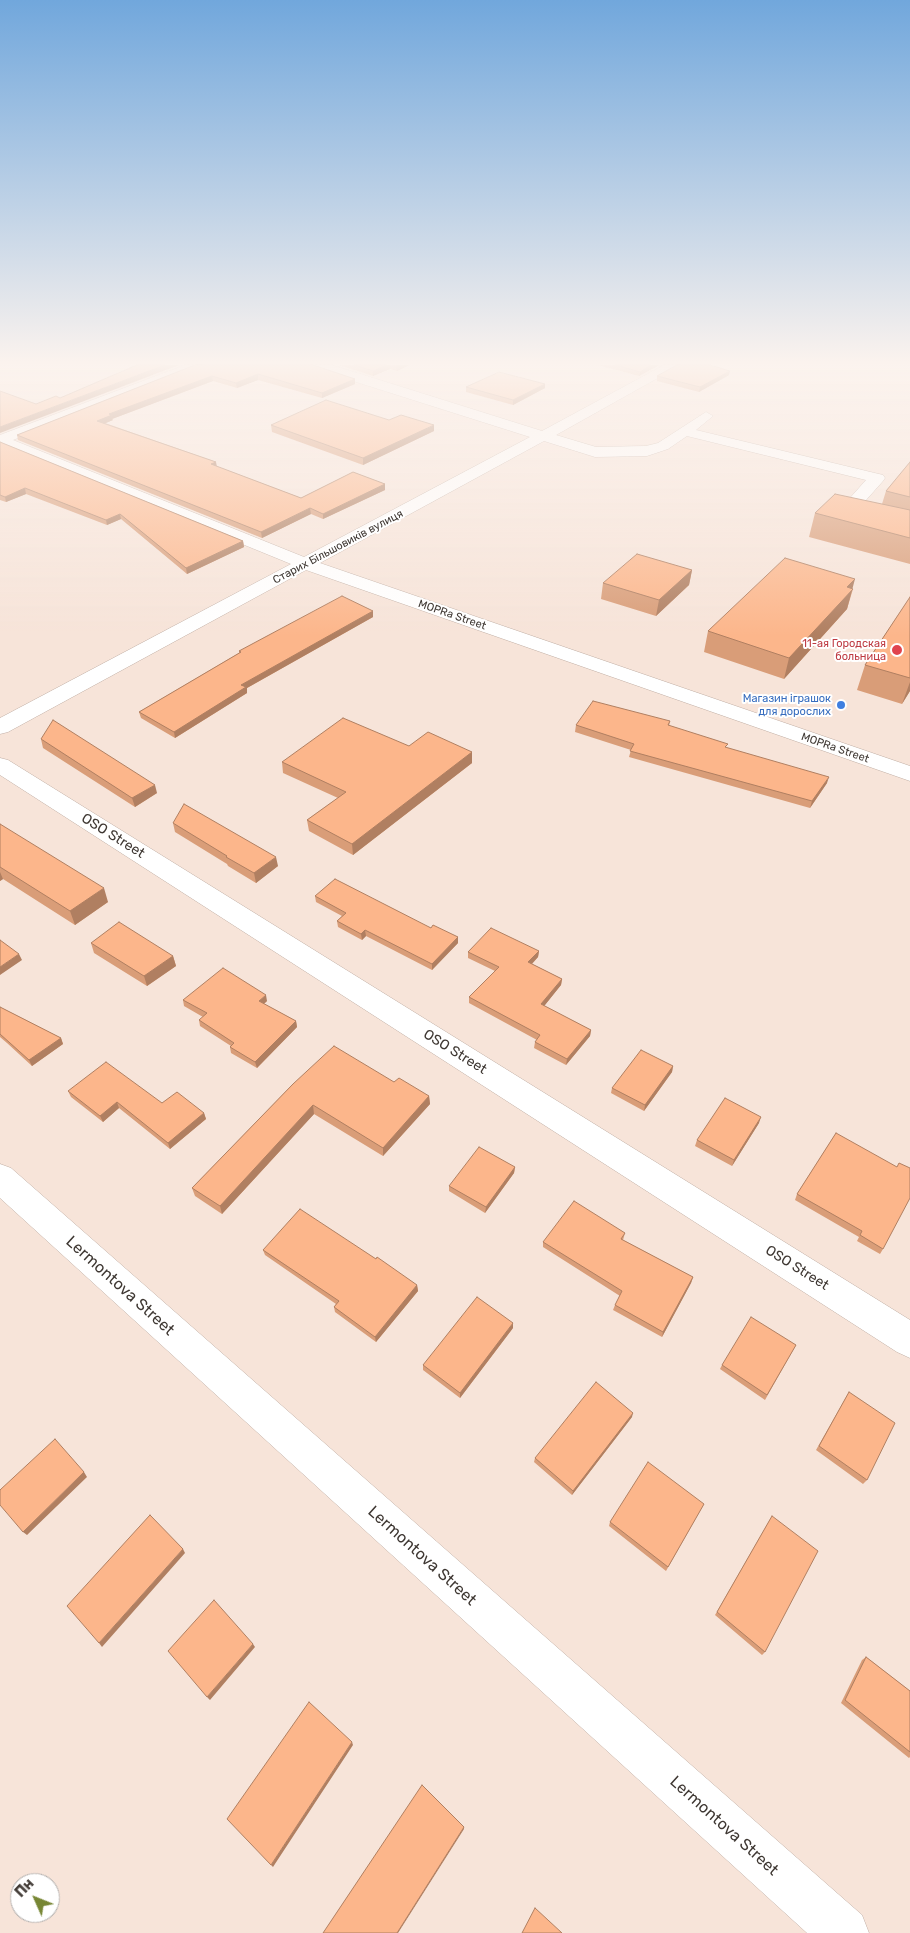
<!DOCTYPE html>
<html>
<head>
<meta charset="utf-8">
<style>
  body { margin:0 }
  #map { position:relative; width:910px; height:1933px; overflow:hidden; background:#f7e4d9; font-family:Rubik,sans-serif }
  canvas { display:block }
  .north { position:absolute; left:10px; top:1873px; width:50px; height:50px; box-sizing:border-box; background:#fff; border:1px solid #b2afad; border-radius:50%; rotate:314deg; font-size:14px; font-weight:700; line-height:20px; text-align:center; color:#3f3833 }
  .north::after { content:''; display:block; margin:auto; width:18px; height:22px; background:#778634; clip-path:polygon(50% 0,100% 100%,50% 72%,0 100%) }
</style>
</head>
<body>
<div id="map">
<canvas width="910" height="1933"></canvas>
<div class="north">Пн</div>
</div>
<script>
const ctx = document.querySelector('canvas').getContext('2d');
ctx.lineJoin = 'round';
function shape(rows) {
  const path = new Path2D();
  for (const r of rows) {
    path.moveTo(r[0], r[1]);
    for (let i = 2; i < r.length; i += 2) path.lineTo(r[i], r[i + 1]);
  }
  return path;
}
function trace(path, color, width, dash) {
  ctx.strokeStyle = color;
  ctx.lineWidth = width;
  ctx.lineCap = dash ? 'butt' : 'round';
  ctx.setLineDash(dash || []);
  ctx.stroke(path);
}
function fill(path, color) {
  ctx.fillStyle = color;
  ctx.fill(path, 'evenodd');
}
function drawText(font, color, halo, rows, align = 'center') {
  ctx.font = font + ' Rubik,sans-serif';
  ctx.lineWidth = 4;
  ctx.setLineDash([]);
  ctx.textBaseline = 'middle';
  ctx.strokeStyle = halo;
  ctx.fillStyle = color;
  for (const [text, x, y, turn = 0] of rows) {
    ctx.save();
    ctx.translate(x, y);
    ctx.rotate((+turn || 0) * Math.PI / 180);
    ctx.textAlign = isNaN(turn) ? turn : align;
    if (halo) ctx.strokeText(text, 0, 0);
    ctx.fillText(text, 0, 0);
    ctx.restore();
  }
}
const minor = shape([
  [185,365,204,365,13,440,304,557,530,437,312,368,311,365,332,365,542,431,664,365,681,365,556,435,596,447,646,446,658,443,706,412,713,416,696,430,883,475,885,478,883,481,859,508,861,511,910,524,910,534,849,519,842,507,866,480,687,436,668,449,647,456,595,457,544,441,320,563,910,766,910,781,306,570,8,732,0,734,0,718,291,564,0,445,0,435,185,365],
  [0,758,8,760,910,1320,910,1358,897,1352,0,775,0,758],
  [0,1164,11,1168,862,1915,869,1933,807,1933,0,1198,0,1164]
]);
trace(minor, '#c0aea4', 1);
fill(minor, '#fff');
fill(shape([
  [195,365,355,379,355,384,322,398,258,380,237,388,213,381,112,419,113,420,105,423,216,462,216,466,301,498,385,484,385,490,323,519,311,514,262,538,18,440,17,435],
  [339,365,409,365,397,371,390,369,373,376],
  [598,365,659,365,639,376],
  [729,375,699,392,657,381,657,376],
  [545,384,545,388,513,405,466,392,466,387],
  [389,420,434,431,363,465,272,432,271,425],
  [0,442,243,541,244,547,187,574,121,519,107,525,26,494,6,502,0,500],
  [910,462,910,564,809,537,815,513,882,504,886,491],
  [692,570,689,585,656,616,601,599,603,583],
  [853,589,847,609,784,679,704,652,708,631],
  [910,597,910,691,902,704,857,690,865,665],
  [373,611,373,617,247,688,247,693,175,738,141,718,139,712,239,653,239,651],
  [670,721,669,726,727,748,827,783,810,808,629,757,631,750,575,732,576,725],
  [41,739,157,793,135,807,43,748],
  [409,746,472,752,472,763,353,855,309,831,307,820,338,798,283,773,282,762],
  [173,823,278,866,256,883,228,866,227,864,175,832],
  [0,824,108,902,75,925,3,879,0,881],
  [315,896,431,928,458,937,458,943,432,970,366,936,362,940,338,927,337,921,342,916,316,902],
  [91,943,173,956,176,966,147,986,94,953],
  [539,951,538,957,532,964,562,979,561,985,544,1006,591,1030,590,1036,566,1065,534,1048,535,1042,537,1040,469,1003,469,997,495,971,468,958,468,952],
  [183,1000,267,1001,264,1004,296,1021,297,1027,257,1068,231,1053,230,1047,231,1046,200,1026,199,1020,203,1017,184,1006],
  [0,1007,61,1038,63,1044,32,1066,7,1043,0,1037],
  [673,1066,672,1072,644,1111,611,1093,612,1088],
  [394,1082,429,1096,430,1104,383,1156,314,1114,222,1214,195,1196,192,1188,293,1084],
  [68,1091,162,1103,204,1113,206,1119,170,1149,119,1108,103,1122,71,1097],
  [759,1123,732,1166,695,1146,697,1140],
  [836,1133,883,1249,880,1254,857,1241,859,1237,795,1200,797,1194],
  [515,1167,514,1173,485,1213,449,1191,449,1186],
  [625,1233,623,1240,693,1277,691,1283,662,1337,613,1310,615,1305,620,1296,543,1247,543,1242],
  [263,1250,417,1285,418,1291,376,1342,335,1312,334,1307,336,1304,265,1255],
  [513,1328,460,1398,423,1370,423,1365],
  [796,1345,765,1400,720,1369,722,1365],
  [849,1392,867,1480,863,1484,816,1450],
  [632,1417,572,1495,534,1462,535,1458],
  [704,1504,666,1571,609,1526,610,1522],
  [772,1516,765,1652,762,1655,715,1615],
  [866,1657,910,1691,910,1757,909,1758,841,1703,862,1660]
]), '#d99d78');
fill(shape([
  [165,365,179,365,0,433,0,427],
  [387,365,390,365,390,369,373,376,373,371],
  [397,365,409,365,397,371,396,366],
  [651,365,659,365,639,376,640,372],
  [730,371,729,375,699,392,700,387],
  [258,374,258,380,237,388,236,383],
  [212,376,213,381,112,419,113,420,99,426,97,421,109,414],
  [355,379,355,384,322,398,322,393],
  [545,384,545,388,513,405,513,400],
  [434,425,434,431,363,465,363,458],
  [216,462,217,467,211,464],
  [385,484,385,490,323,519,323,514],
  [25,488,26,494,6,502,5,497],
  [310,508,311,514,262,538,261,532],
  [120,514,121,519,107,525,106,520],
  [243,541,244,547,187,574,186,568],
  [692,570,689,585,656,616,659,600],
  [855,579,847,609,784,679,789,658,847,587],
  [373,611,373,617,247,688,247,693,175,738,174,732,241,685],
  [910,682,910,691,902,704],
  [472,752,472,763,353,855,352,844],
  [829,777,827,783,810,808,812,801],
  [155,785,157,793,135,807,132,798],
  [276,857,278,866,256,883,254,873],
  [0,872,3,879,0,881],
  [104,888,108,902,75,925,70,911],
  [365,930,366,936,362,940,361,934],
  [458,937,458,943,432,970,432,964],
  [539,951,538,957,528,968,528,962],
  [19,954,22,960,0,975,0,967],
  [173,956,176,966,147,986,144,976],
  [562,979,561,985,541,1010,541,1004],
  [266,995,267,1001,260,1007,259,1001],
  [296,1021,297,1027,257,1068,255,1062],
  [591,1030,590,1036,566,1065,567,1059],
  [61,1038,63,1044,32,1066,29,1060],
  [673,1066,672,1072,644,1111,645,1105],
  [429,1096,430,1104,383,1156,383,1148],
  [117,1102,119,1108,103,1122,100,1116],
  [313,1105,314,1114,222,1214,220,1206],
  [204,1113,206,1119,170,1149,168,1143],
  [761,1117,759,1123,732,1166,734,1160],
  [515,1167,514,1173,485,1213,486,1207],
  [693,1277,691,1283,662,1337,663,1332],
  [417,1285,418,1291,376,1342,375,1337],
  [513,1323,513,1328,460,1398,460,1393],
  [633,1413,632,1417,572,1495,573,1491],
  [84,1472,87,1477,27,1535,23,1532],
  [183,1549,185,1553,102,1647,99,1643],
  [253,1644,255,1647,210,1700,207,1697],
  [352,1742,353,1745,273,1867,271,1865],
  [464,1827,464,1829,398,1933,397,1933]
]), '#b07f61');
const building = shape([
  [137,365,165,365,0,427,0,391,36,404,56,396,60,398,137,365],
  [195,365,313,365,355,379,322,393,258,374,236,383,212,376,109,414,112,415,97,421,216,462,211,464,301,498,353,472,385,484,323,514,310,508,261,532,17,435,195,365],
  [355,365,387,365,373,371,355,365],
  [616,365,651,365,640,372,616,365],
  [677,365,710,365,730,371,700,387,657,376,677,365],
  [499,372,545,384,513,400,466,387,499,372],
  [326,400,389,420,401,415,434,425,363,458,271,425,326,400],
  [0,442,243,541,186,568,120,514,106,520,25,488,5,497,0,495,0,442],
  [910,462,910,497,886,491,910,462],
  [835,494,910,510,910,538,815,513,835,494],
  [637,554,692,570,659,600,603,583,637,554],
  [785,558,855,579,847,587,853,589,789,658,708,631,785,558],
  [342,596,373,611,241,685,246,687,174,732,139,712,241,652,239,651,342,596],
  [910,597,910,678,865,665,910,597],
  [593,701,670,721,668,725,728,744,725,747,829,777,812,801,630,751,634,744,576,725,593,701],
  [343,718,409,746,428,732,472,752,352,844,307,820,346,792,282,762,343,718],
  [53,720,155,785,132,798,41,739,53,720],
  [184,804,276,857,254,873,226,857,227,856,173,823,184,804],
  [0,824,104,888,70,911,0,867,0,824],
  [335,879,431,928,433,925,458,937,432,964,365,930,361,934,337,921,346,913,315,896,335,879],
  [119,922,173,956,144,976,91,943,119,922],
  [491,928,539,951,528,962,562,979,541,1004,591,1030,567,1059,535,1042,540,1035,469,997,499,967,468,952,491,928],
  [0,940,19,954,0,967,0,940],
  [223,968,266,995,259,1001,296,1021,255,1062,230,1047,234,1043,199,1020,207,1013,183,1000,223,968],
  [0,1007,61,1038,29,1060,0,1034,0,1007],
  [334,1046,394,1082,399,1078,429,1096,383,1148,313,1105,220,1206,192,1188,293,1084,334,1046],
  [641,1050,673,1066,645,1105,612,1088,641,1050],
  [106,1062,162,1103,177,1092,204,1113,168,1143,117,1102,100,1116,68,1091,106,1062],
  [725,1098,761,1117,734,1160,697,1140,725,1098],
  [836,1133,897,1167,899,1163,910,1168,910,1198,883,1249,860,1235,862,1231,797,1194,836,1133],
  [479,1147,515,1167,486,1207,449,1186,479,1147],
  [574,1201,625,1233,621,1239,693,1277,663,1332,615,1305,622,1291,543,1242,574,1201],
  [300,1209,376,1259,377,1257,417,1285,375,1337,334,1307,339,1301,263,1250,300,1209],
  [477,1297,513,1323,460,1393,423,1365,477,1297],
  [751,1317,796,1345,767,1395,722,1365,751,1317],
  [596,1382,633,1413,573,1491,535,1458,596,1382],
  [849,1392,895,1423,867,1480,819,1446,849,1392],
  [55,1439,84,1472,23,1532,0,1505,0,1490,55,1439],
  [648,1462,704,1504,668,1567,610,1522,648,1462],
  [150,1515,183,1549,99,1643,67,1606,150,1515],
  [772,1516,818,1551,765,1652,717,1612,772,1516],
  [214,1600,253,1644,207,1697,168,1651,214,1600],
  [866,1657,910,1691,910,1752,845,1700,866,1657],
  [309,1702,352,1742,271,1865,227,1819,309,1702],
  [422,1785,464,1827,397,1933,323,1933,422,1785],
  [535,1908,562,1933,522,1933,535,1908]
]);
fill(building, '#fcb68b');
trace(building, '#b07f61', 1);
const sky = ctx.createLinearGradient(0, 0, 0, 636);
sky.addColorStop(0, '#71a7dc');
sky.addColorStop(0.57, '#fbf3ee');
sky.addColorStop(1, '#fbf3ee00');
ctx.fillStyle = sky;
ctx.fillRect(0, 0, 910, 636);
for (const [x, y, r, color] of [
  [897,650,6,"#e0444e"],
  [841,705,5,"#3f7fe0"]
]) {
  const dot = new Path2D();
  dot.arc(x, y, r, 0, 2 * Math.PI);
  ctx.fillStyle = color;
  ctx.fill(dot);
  trace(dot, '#fff', 2);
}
drawText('11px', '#3f3833', '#fff', [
  ["Старих Більшовиків вулиця",338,547,-28],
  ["MOPRa Street",452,615,19],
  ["MOPRa Street",835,748,19]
]);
drawText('11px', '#be3a42', '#fff', [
  ["11-ая Городская",886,644],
  ["больница",886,657]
], 'right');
drawText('11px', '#366cbe', '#fff', [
  ["Магазин іграшок",831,699],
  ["для дорослих",831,712]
], 'right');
drawText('14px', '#3f3833', '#fff', [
  ["OSO Street",113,836,32],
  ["OSO Street",455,1052,32],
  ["OSO Street",797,1268,32]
]);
drawText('16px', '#3f3833', '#fff', [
  ["Lermontova Street",120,1286,42],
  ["Lermontova Street",422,1556,42],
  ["Lermontova Street",724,1826,42]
]);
</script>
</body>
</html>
